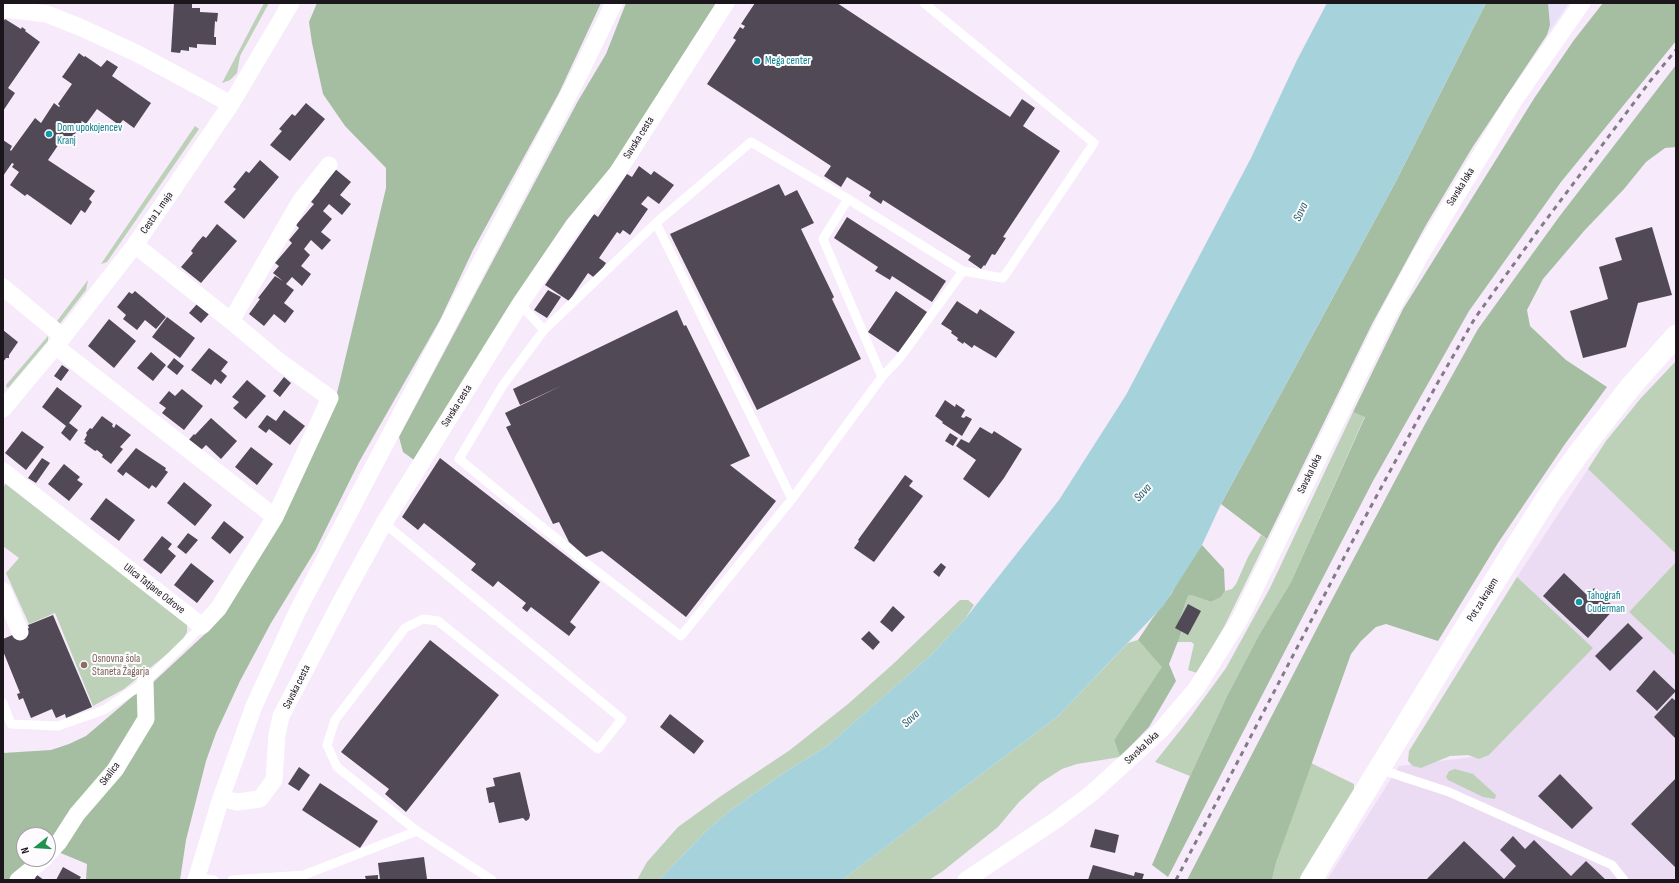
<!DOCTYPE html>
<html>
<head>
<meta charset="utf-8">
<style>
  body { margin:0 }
  #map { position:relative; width:1679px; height:883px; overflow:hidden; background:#f6eafb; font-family:"Sofia Sans Condensed",sans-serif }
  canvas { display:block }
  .frame { position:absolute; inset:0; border:4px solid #1a161b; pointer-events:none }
  .north { position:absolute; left:16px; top:827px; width:40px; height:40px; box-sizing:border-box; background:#fdfbfe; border:1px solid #a29fa3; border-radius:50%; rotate:253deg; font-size:11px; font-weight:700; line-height:16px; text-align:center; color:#1a161b }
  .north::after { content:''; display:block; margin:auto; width:14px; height:18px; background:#1e934e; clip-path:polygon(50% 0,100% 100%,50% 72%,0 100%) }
</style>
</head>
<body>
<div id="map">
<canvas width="1679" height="883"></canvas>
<div class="frame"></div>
<div class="north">N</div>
</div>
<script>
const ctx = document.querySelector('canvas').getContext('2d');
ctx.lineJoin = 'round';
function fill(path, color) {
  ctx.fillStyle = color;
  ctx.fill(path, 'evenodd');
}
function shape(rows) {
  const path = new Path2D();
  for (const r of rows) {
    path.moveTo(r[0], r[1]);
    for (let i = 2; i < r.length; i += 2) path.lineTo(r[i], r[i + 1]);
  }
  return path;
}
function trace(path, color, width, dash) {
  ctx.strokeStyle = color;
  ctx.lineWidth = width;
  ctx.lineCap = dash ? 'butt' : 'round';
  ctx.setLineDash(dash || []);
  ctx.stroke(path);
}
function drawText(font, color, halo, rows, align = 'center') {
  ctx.font = font + ' "Sofia Sans Condensed",sans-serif';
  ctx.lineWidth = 4;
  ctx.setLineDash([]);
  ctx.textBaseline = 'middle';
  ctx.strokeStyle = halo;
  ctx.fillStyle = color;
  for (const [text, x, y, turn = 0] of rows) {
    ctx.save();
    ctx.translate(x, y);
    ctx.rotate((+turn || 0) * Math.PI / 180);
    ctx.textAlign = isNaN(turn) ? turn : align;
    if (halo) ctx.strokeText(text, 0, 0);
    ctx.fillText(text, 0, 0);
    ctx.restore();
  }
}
fill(shape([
  [1588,469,1676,554,1676,562,1629,612,1676,655,1676,880,1327,880,1399,766,1489,755,1592,648,1517,577]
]), '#ecdcf3');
fill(shape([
  [1548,3,1569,3,1547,35,1550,25]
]), '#e6e1f7');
fill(shape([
  [264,3,269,3,240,56,237,73,230,80,222,83],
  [195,126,199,129,107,262,101,264],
  [88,280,86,290,58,326,54,325],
  [48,336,48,341,9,387,7,388,6,385],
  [1676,361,1676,554,1588,469,1606,441,1641,398],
  [1353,412,1365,416,1291,582,1259,635,1227,696,1190,776,1155,762,1186,723,1226,668,1270,588],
  [6,481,187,622,187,632,181,643,124,689,93,706,55,613,29,624,6,573,19,558,3,546,3,490],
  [1261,535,1267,539,1225,625,1197,673,1188,670,1194,644,1191,642,1177,642,1182,632,1177,627,1188,596,1191,595,1211,602,1221,597,1225,591,1232,589,1236,584,1248,557],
  [1676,562,1676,656,1629,612],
  [1517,577,1593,648,1489,755,1479,759,1468,755,1450,756,1421,768,1413,766,1408,761,1409,751],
  [960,600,968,600,974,605,965,619,932,654,875,704,827,746,785,772,731,810,708,829,659,880,637,880,647,862,678,827,721,796,790,750,848,704,892,665],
  [1138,640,1163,667,1114,740,1120,757,1077,764,1062,769,1040,783,1019,802,998,827,943,871,929,880,842,880,1058,716,1128,643],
  [1311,763,1354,784,1354,790,1299,880,1272,880,1276,863],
  [1455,769,1473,774,1496,795,1495,799,1483,797,1448,780,1446,777,1449,771]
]), '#bcd1b8');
fill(shape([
  [317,3,601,3,559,93,473,250,440,320,359,462,315,551,271,623,240,681,216,733,206,761,186,840,180,880,86,880,87,864,51,849,48,850,48,835,24,835,24,859,38,859,10,880,3,880,3,753,51,750,69,744,86,736,133,696,148,687,205,634,265,548,337,393,386,188,386,168,345,126,323,94,312,43,309,22],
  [626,3,718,3,418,463,403,452,399,437,578,101,606,54],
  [1486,3,1548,3,1550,25,1547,35,1472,148,1426,225,1372,324,1267,539,1221,504,1395,183],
  [1603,3,1676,3,1676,41,1561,182,1469,311,1373,481,1168,877,1152,865,1190,776,1227,696,1259,635,1291,582,1365,417,1353,412,1403,309,1535,97,1574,40],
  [1676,65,1676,147,1665,148,1646,162,1624,189,1584,231,1543,279,1527,310,1530,326,1566,360,1607,387,1565,444,1498,543,1438,641,1386,624,1376,627,1361,641,1351,654,1276,863,1272,880,1187,880,1327,609,1424,426,1478,329,1559,217],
  [1202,545,1224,569,1225,591,1221,597,1211,602,1191,595,1188,596,1177,627,1182,631,1169,664,1176,681,1149,727,1120,757,1114,740,1162,667,1138,640,1152,619,1172,593,1177,582]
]), '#a5bea1');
fill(shape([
  [1327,3,1486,3,1395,183,1221,504,1202,545,1164,605,1058,716,842,880,659,880,708,829,731,810,785,772,827,746,932,654,965,619,1059,500,1126,395,1251,158,1297,60]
]), '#a6d3db');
fill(shape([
  [174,3,192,4,192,8,200,8,200,12,218,13,217,22,215,21,214,37,216,37,216,45,197,44,197,48,189,47,189,51,181,50,180,53,171,52],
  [755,3,837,3,1010,117,1022,99,1035,108,1023,126,1060,151,1003,237,1006,238,995,255,992,254,985,266,984,265,981,269,968,260,971,256,883,200,881,204,869,196,871,192,847,177,841,187,824,176,831,166,707,84,736,40,733,38,740,27,743,29,745,26,741,24],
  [5,19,21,29,22,27,26,30,25,31,40,42,8,88,15,93,3,111,3,22],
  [79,53,84,57,85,56,101,67,107,60,118,67,112,76,151,103,134,128,123,120,119,125,97,109,86,124,82,121,81,122,82,123,67,146,61,141,48,160,95,191,89,199,92,202,85,213,81,210,71,225,27,194,25,196,10,185,19,172,12,167,14,164,12,163,3,176,3,140,12,146,10,150,11,151,35,118,41,123,54,103,59,107,60,106,58,104,72,84,62,77],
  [306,103,325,119,290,161,270,145,282,131,279,129,292,114,295,116],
  [260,160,279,177,244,219,224,202,236,189,233,187,246,171,249,173],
  [639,166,651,175,654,171,674,185,659,204,648,196,641,204,648,209,630,235,623,230,620,234,617,232,599,258,606,263,596,279,588,273,569,301,545,285,594,214,598,217,627,174,632,177],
  [334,168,351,182,340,195,351,204,342,215,329,204,323,211,332,219,321,232,331,240,322,250,311,240,304,249,310,255,301,266,311,274,302,286,292,277,286,284,294,290,284,303,294,311,285,323,274,314,264,326,249,314,260,299,258,298,275,276,283,281,273,273,279,266,275,263,292,243,289,240,299,228,296,225,314,204,311,202,320,191,317,189],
  [779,184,785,196,797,190,814,223,801,229,834,297,832,299,861,359,757,410,670,234],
  [847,217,946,281,932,302,892,276,890,280,875,271,878,267,834,238],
  [217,224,237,241,201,283,181,267,193,253,191,251,197,243,203,236,206,238],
  [1652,227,1672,295,1638,303,1626,347,1583,358,1570,311,1608,299,1599,267,1622,260,1615,238],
  [548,290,561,297,547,318,534,310],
  [135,291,166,317,156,329,145,320,137,330,123,319,126,315,117,307,129,292,132,294],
  [896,291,927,312,899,353,868,332],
  [957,301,977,314,980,309,1015,332,996,358,974,345,972,348,964,342,963,344,957,340,958,338,951,333,952,331,941,324],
  [197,304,209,314,201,323,189,313],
  [677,310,684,326,686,325,750,456,730,465,776,501,686,617,602,551,586,557,569,542,559,522,553,524,506,427,511,425,505,413,563,385,520,405,513,389],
  [167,317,195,338,180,358,152,337],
  [109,319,136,341,114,368,88,346],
  [3,330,18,342,9,355,9,358,6,358,3,362],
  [209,348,228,362,221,371,227,376,221,384,215,379,211,385,191,370],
  [151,352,166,365,153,381,137,368],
  [174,358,184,366,177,375,167,367],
  [62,365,69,370,61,381,54,376],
  [284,377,291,383,280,397,273,391],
  [247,380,266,396,246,419,233,408,239,402,232,397],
  [57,387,82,406,69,423,78,430,70,441,61,433,66,426,42,407],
  [182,389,203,406,184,430,162,413,166,408,159,403,169,391,175,396],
  [945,400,955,407,956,404,965,410,961,417,964,418,966,416,972,419,962,436,942,423,943,422,935,416],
  [284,410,305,426,290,445,269,429,266,433,258,427,267,415,276,421],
  [102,416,113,424,112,426,114,428,116,424,131,435,120,447,123,449,111,464,102,457,103,455,97,450,95,451,84,443,86,441,84,440,87,435,86,433,90,428,92,429],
  [211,418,237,441,221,459,206,445,199,452,187,442,194,434,195,435],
  [980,427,992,434,994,431,1022,449,1004,478,989,498,963,479,976,460,956,446,961,439,969,443],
  [22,431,44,447,26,470,5,453],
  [950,433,958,438,953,446,945,441],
  [251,447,273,464,257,485,235,467],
  [136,448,166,468,165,470,168,472,156,488,152,485,149,489,126,472,123,476,117,471],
  [42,458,50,463,36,483,28,478],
  [440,458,600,582,570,622,576,627,569,636,531,607,527,612,522,608,526,603,498,581,493,587,471,570,476,564,424,523,418,530,402,517],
  [64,464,80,477,77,480,83,484,69,501,48,484],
  [905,475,913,481,909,486,923,496,874,562,854,548,859,541,858,540],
  [184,482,212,505,195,526,167,503],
  [106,498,135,520,119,541,90,519],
  [224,521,244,537,230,554,211,538],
  [188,533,198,540,186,554,177,547],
  [162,536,172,544,168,549,176,556,161,574,143,560],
  [191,563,214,581,197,603,174,585],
  [941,563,946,567,939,577,933,572],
  [1564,573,1587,595,1594,588,1615,608,1588,638,1543,596],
  [1188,604,1201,611,1188,635,1175,628],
  [893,606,905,617,892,632,880,622],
  [53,615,92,707,66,718,65,714,56,718,52,709,31,718,23,698,19,700,17,694,20,693,3,651,3,639,29,628,28,625],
  [1628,623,1643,638,1610,671,1595,656],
  [869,631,880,642,873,650,861,639],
  [430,640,499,695,406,812,385,794,389,789,341,752],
  [1654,670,1676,691,1657,711,1636,691],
  [1672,698,1676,701,1676,739,1654,717],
  [670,714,704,741,694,754,660,727],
  [299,767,310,775,299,791,288,784],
  [520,772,530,815,529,819,526,821,523,818,499,823,494,802,489,803,486,788,495,786,493,778],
  [1560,774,1593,808,1572,829,1538,796],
  [1676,778,1676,868,1631,824],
  [320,783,378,821,360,848,302,810],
  [1095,829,1119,835,1115,853,1090,847],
  [1513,836,1525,849,1534,840,1571,876,1586,861,1606,880,1426,880,1464,841,1504,879,1516,866,1500,850],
  [424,857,427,879,380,880,378,863],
  [1093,865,1134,876,1135,872,1144,874,1142,880,1088,880],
  [63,867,81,877,79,880,56,880],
  [37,875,44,880,34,880],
  [378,875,378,880,366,880,365,876]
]), '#524956');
trace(shape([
  [924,3,1094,143,1003,278,963,271],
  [848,199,823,239,882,377],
  [520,304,544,330,656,223,751,142,848,199,963,271,899,359,882,377,792,499,656,223],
  [544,330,503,385,459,459,585,562,681,636,792,499],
  [3,703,11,724,58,726,104,710,145,682,202,626],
  [1379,769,1449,792,1612,865,1624,880],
  [417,831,492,880],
  [197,878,214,880],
  [232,880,304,875,417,831,337,767,327,745,335,720,405,628,423,619,438,621,598,749,622,719,384,523]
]), '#fff', 9);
trace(shape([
  [3,9,47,14,82,28,138,54,231,104],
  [135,245,231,321,280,362,330,398,275,517],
  [3,287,63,337],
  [231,321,301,200,329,165],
  [3,409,63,337,135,245,231,104,291,3],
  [3,471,202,626,218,609,275,517,55,346],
  [3,591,20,632],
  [221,798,237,802,260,799,274,780,277,735,281,716,345,594,384,523,520,304,573,226,617,173,726,3],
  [48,854,59,842,77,814,115,770,146,719,145,682],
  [18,880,44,859],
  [196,880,221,798,254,706,298,610,579,75,614,3],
  [966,880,1056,820,1092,793,1161,730,1196,689,1240,619,1387,317,1421,254,1513,102,1582,3]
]), '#fff', 17);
trace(shape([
  [1311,880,1466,627,1550,493,1579,453,1632,385,1676,336]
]), '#fff', 22);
trace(shape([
  [1176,880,1362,523,1437,384,1475,318,1537,232,1651,80,1676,50]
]), '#837c86', 3, [5, 5]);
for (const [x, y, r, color] of [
  [757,61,4,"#0f9aa8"],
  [49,134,4,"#0f9aa8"],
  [1579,602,4,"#0f9aa8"],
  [84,665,4,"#8d6e63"]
]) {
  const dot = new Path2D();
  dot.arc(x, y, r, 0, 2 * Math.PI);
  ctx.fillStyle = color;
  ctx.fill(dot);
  trace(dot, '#fdfbfe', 1.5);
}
drawText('11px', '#0d838f', '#fdfbfe', [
  ["Mega center",765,61],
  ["Dom upokojencev",57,128],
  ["Kranj",57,141],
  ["Tahografi",1587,596],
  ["Cuderman",1587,609]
], 'left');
drawText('11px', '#1a161b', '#fdfbfe', [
  ["Savska cesta",639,138,-58],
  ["Savska loka",1461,187,-58],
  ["Cesta 1. maja",157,213,-55],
  ["Savska cesta",457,406,-58],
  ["Savska loka",1310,474,-64],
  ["Ulica Tatjane Odrove",154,589,38],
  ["Pot za krajem",1483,600,-58],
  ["Savska cesta",297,687,-63],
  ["Savska loka",1142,748,-43],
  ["Skalica",110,774,-53]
]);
drawText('11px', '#785e54', '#fdfbfe', [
  ["Osnovna šola",92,659],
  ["Staneta Žagarja",92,672]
], 'left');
drawText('italic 12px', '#195861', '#fdfbfe', [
  ["Sava",1301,212,-65],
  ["Sava",1143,493,-47],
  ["Sava",911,719,-44]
]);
</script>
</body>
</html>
